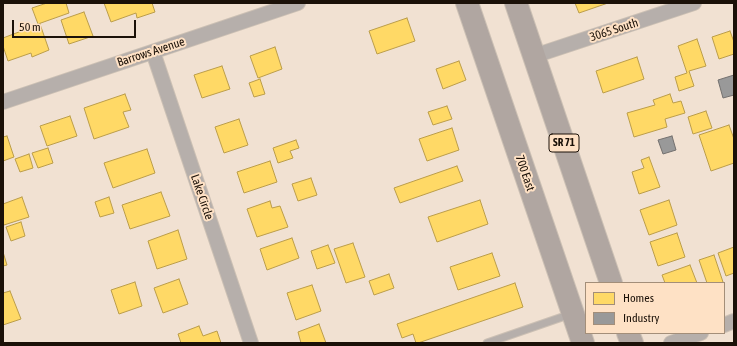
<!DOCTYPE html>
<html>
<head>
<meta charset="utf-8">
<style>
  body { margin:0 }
  #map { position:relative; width:737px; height:346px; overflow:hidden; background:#f1e1d2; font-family:"Asap Condensed",sans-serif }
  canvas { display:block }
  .frame { position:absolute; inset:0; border:4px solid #1b1108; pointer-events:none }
  .legend { position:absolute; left:585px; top:282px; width:140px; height:52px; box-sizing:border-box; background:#fee1c5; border:1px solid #a38e79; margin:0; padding:5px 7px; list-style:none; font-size:12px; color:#1b1108 }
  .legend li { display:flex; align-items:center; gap:8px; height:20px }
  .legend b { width:20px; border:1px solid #a38e79 }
  .scale { position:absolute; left:12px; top:20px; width:124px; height:18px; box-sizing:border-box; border:2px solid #1b1108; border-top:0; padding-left:5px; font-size:12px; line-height:14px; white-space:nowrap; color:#1b1108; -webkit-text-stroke:3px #fee1c5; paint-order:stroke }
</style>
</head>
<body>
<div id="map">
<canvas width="737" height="346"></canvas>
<div class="frame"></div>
<ul class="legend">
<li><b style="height:11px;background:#ffd966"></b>Homes</li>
<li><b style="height:11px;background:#999"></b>Industry</li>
</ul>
<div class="scale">50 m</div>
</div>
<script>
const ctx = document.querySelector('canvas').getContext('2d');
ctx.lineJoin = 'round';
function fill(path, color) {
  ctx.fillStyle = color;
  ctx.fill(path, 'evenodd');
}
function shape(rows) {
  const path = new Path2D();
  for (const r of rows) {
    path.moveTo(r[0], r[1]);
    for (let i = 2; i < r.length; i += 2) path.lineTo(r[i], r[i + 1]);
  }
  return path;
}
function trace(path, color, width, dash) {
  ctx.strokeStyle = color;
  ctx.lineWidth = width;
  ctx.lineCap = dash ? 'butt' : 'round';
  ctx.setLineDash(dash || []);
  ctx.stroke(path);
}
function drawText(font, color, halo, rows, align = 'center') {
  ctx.font = font + ' "Asap Condensed",sans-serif';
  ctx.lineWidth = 4;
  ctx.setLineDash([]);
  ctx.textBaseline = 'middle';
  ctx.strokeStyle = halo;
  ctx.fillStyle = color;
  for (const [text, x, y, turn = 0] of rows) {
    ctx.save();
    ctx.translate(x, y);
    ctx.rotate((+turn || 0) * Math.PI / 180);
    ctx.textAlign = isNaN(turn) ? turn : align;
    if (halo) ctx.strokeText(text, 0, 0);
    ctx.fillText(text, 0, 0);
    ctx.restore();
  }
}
const homes = shape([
  [47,3,66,3,69,13,38,24,32,8,47,3],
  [104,3,152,3,155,12,137,18,136,13,111,22,104,3],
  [575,3,608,3,579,13,575,3],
  [84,12,93,36,69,44,61,20,84,12],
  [407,18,415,41,377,54,369,31,407,18],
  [40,24,49,50,32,57,31,53,8,61,3,46,3,38,40,24],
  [730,31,734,42,734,54,719,59,712,37,730,31],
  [697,39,706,66,689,71,694,86,679,91,675,77,687,73,678,46,697,39],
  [275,47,282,69,258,78,250,56,275,47],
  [637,57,644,79,603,93,596,71,637,57],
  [459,61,466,80,443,89,436,69,459,61],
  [222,66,230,89,202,98,194,75,222,66],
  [260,79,265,94,254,97,249,83,260,79],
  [125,94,131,110,123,112,129,127,94,139,84,108,125,94],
  [670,94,673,103,681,101,685,113,665,119,667,127,634,137,627,113,655,105,653,100,670,94],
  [447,106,452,119,433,125,428,112,447,106],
  [706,111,712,128,693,134,688,117,706,111],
  [70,116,77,136,47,146,40,126,70,116],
  [239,119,248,145,224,153,215,127,239,119],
  [729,125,734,139,734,163,711,171,699,135,729,125],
  [452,128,459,150,427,161,419,139,452,128],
  [7,136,14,157,3,161,3,137,7,136],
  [296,140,299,148,290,151,293,158,278,163,273,148,296,140],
  [48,148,53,163,38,168,32,153,48,148],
  [147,149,155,173,113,188,104,163,147,149],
  [29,154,33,168,20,172,15,159,29,154],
  [649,157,660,187,639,194,632,172,644,168,641,160,649,157],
  [270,161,277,182,244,193,237,172,270,161],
  [457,166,463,181,400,203,394,188,457,166],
  [311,178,317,195,298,201,292,184,311,178],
  [161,192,170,216,130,229,122,205,161,192],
  [22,197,29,217,4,225,3,223,3,204,22,197],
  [109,197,114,213,100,217,95,202,109,197],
  [480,200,488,224,437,242,428,217,480,200],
  [669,200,677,225,649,235,640,210,669,200],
  [270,201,272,208,280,206,288,227,257,237,247,209,270,201],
  [21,222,25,236,11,241,6,227,21,222],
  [178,230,187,259,157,269,148,241,178,230],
  [677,233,685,257,658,266,650,242,677,233],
  [292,238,299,258,267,270,260,249,292,238],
  [353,243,365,277,346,283,334,249,353,243],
  [328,245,335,263,317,269,311,251,328,245],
  [734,247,734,273,726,276,718,253,734,247],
  [3,252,7,265,3,266,3,252],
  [492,253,500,276,458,290,450,267,492,253],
  [714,255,723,282,720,283,707,283,699,260,714,255],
  [690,265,697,283,665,283,662,275,690,265],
  [389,274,394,288,374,295,369,281,389,274],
  [179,279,188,304,163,313,154,288,179,279],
  [135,282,142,306,119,314,111,290,135,282],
  [515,283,523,307,418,343,416,343,413,334,402,338,397,324,515,283],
  [312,285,321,311,296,320,287,293,312,285],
  [10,291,21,319,3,325,3,293,10,291],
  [319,324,326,343,301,343,298,332,319,324],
  [199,326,203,336,217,331,221,343,181,343,178,334,199,326]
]);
fill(homes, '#ffd966');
trace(homes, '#bb9d4a', 1);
const industry = shape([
  [734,75,734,95,723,98,718,80,734,75],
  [672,136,676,150,663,154,658,140,672,136]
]);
fill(industry, '#999');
trace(industry, '#73706e', 1);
const service = shape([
  [487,343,571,314]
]);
const minor = shape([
  [153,52,251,343],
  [534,56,694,3],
  [3,102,298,3],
  [724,325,734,321],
  [671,343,701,333]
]);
const primary = shape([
  [467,3,583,343],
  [516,3,611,283],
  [628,333,632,343]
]);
trace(service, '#ccc0b4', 9);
trace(minor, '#ccc0b4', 16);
trace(primary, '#ccc0b4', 24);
trace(service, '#b6afab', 7);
trace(minor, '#b6afab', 14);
trace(primary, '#b0a6a1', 22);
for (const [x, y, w] of [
  [564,143,30]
]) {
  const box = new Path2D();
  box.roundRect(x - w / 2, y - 9, w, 18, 3);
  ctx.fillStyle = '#fee1c5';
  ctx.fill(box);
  trace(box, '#1b1108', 1);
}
drawText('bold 11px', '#1b1108', null, [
  ["SR 71",564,143]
]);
drawText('12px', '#1b1108', '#fee1c5', [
  ["3065 South",614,30,-18],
  ["Barrows Avenue",151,52,-18],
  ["700 East",525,173,71],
  ["Lake Circle",202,197,71]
]);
</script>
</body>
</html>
